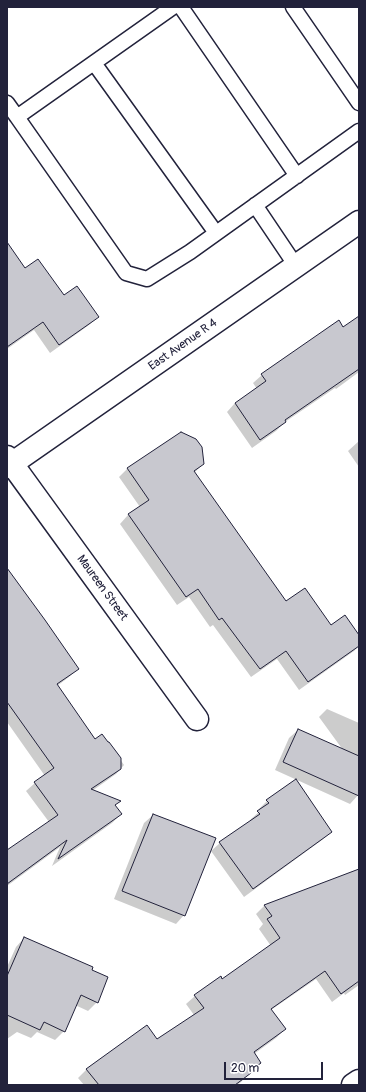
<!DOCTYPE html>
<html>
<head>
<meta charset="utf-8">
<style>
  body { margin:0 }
  #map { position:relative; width:366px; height:1092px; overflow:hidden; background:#fff; font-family:Pangolin,sans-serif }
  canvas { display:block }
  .frame { position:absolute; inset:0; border:8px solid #22223b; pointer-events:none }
  .scale { position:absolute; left:224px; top:1062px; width:99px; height:18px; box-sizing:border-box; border:2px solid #22223b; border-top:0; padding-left:5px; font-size:12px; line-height:14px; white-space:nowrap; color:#22223b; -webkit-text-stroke:3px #fff; paint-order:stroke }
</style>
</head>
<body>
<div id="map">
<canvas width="366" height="1092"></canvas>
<div class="frame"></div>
<div class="scale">20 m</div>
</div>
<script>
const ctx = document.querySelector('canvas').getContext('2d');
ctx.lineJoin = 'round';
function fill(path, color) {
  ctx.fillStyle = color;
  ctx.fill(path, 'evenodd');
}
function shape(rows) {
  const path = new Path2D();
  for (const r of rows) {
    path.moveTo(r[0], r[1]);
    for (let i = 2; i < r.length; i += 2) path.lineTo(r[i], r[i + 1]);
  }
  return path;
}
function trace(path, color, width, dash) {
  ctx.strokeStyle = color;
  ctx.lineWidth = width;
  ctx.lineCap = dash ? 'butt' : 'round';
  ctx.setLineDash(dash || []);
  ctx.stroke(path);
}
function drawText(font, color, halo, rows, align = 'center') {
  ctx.font = font + ' Pangolin,sans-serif';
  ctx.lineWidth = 3;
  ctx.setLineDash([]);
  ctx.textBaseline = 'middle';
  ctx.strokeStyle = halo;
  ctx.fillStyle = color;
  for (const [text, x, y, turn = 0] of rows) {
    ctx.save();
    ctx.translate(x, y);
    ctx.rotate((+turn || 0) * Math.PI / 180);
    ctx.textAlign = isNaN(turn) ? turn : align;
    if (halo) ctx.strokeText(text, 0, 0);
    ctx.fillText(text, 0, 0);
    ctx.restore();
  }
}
fill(shape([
  [7,258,64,297,98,317,89,325,50,353,34,330,7,349],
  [359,318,359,372,336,389,335,388,285,422,276,431,252,448,227,412,235,403,257,389,253,383,262,375,338,322,343,329],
  [359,441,359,467,348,451],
  [203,464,194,473,286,602,331,626,359,637,359,646,354,651,299,690,277,659,251,677,213,625,210,627,189,597,177,605,120,524,128,515,140,507,119,477,128,468],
  [7,592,78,669,69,677,57,686,95,740,109,743,124,765,116,774,92,791,119,801,115,805,121,814,112,823,52,866,60,847,7,886,7,852,49,822,26,791,35,783,45,776,7,722],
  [327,709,359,723,359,794,350,804,275,770,289,738,298,730,343,750,319,717],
  [267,801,331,832,322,840,244,897,211,851,220,843,251,822,250,820,260,811,259,809],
  [153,815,184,915,176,924,114,899,144,823],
  [359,870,359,985,345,995,344,993,332,1002,316,979,271,1010,285,1029,276,1038,254,1054,260,1063,241,1082,237,1085,84,1085,78,1078,87,1069,157,1040,194,1015,186,1004,195,996,222,980,271,946,259,929,263,924,256,914,265,905],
  [24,938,90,970,97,1002,88,1011,75,1005,64,1031,55,1040,37,1032,31,1038,17,1032,7,1039,7,967,16,947]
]), '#0003');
const building = shape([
  [7,242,25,268,38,259,64,295,77,286,99,317,59,345,43,322,7,347,7,242],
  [359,316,359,369,285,420,286,422,260,440,235,403,266,381,261,374,339,320,343,327,359,316],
  [181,432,196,439,202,447,204,464,194,471,286,601,305,588,331,625,345,615,359,635,359,646,308,682,286,651,260,669,222,618,219,620,198,589,186,597,128,514,149,500,127,468,181,432],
  [7,568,45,620,79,669,57,684,95,739,102,734,108,742,109,742,121,758,121,769,91,789,121,801,115,805,122,814,58,859,67,840,7,884,7,850,58,815,34,782,54,768,7,702,7,568],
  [298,729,359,756,359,796,283,762,298,729],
  [296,779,332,832,253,889,219,842,260,814,257,811,269,803,266,800,296,779],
  [153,814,216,838,185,916,122,891,153,814],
  [359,869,359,981,341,994,325,971,271,1009,286,1029,254,1052,261,1063,250,1071,251,1073,235,1085,99,1085,86,1069,147,1025,157,1039,204,1008,194,995,221,976,222,979,280,938,267,919,272,916,264,905,359,869],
  [24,937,93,967,92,970,108,977,98,1003,81,995,65,1032,44,1022,40,1030,7,1015,7,976,24,937]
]);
fill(building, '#c8c8cf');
trace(building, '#22223b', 1);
const service = shape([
  [173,7,17,117,126,273,147,279,190,252,359,131],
  [181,7,297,176],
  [293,7,359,103],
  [94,63,216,233],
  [7,103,17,117],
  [255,205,296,266]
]);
const minor = shape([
  [7,457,197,719],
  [353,1085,359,1081]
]);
const tertiary = shape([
  [7,467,359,222]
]);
trace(service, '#22223b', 17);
trace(minor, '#22223b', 25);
trace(tertiary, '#22223b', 25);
trace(service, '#fff', 14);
trace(minor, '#fff', 22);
trace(tertiary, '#fff', 22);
drawText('12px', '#22223b', '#fff', [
  ["East Avenue R 4",183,345,-35],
  ["Maureen Street",102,588,54]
]);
</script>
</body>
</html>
